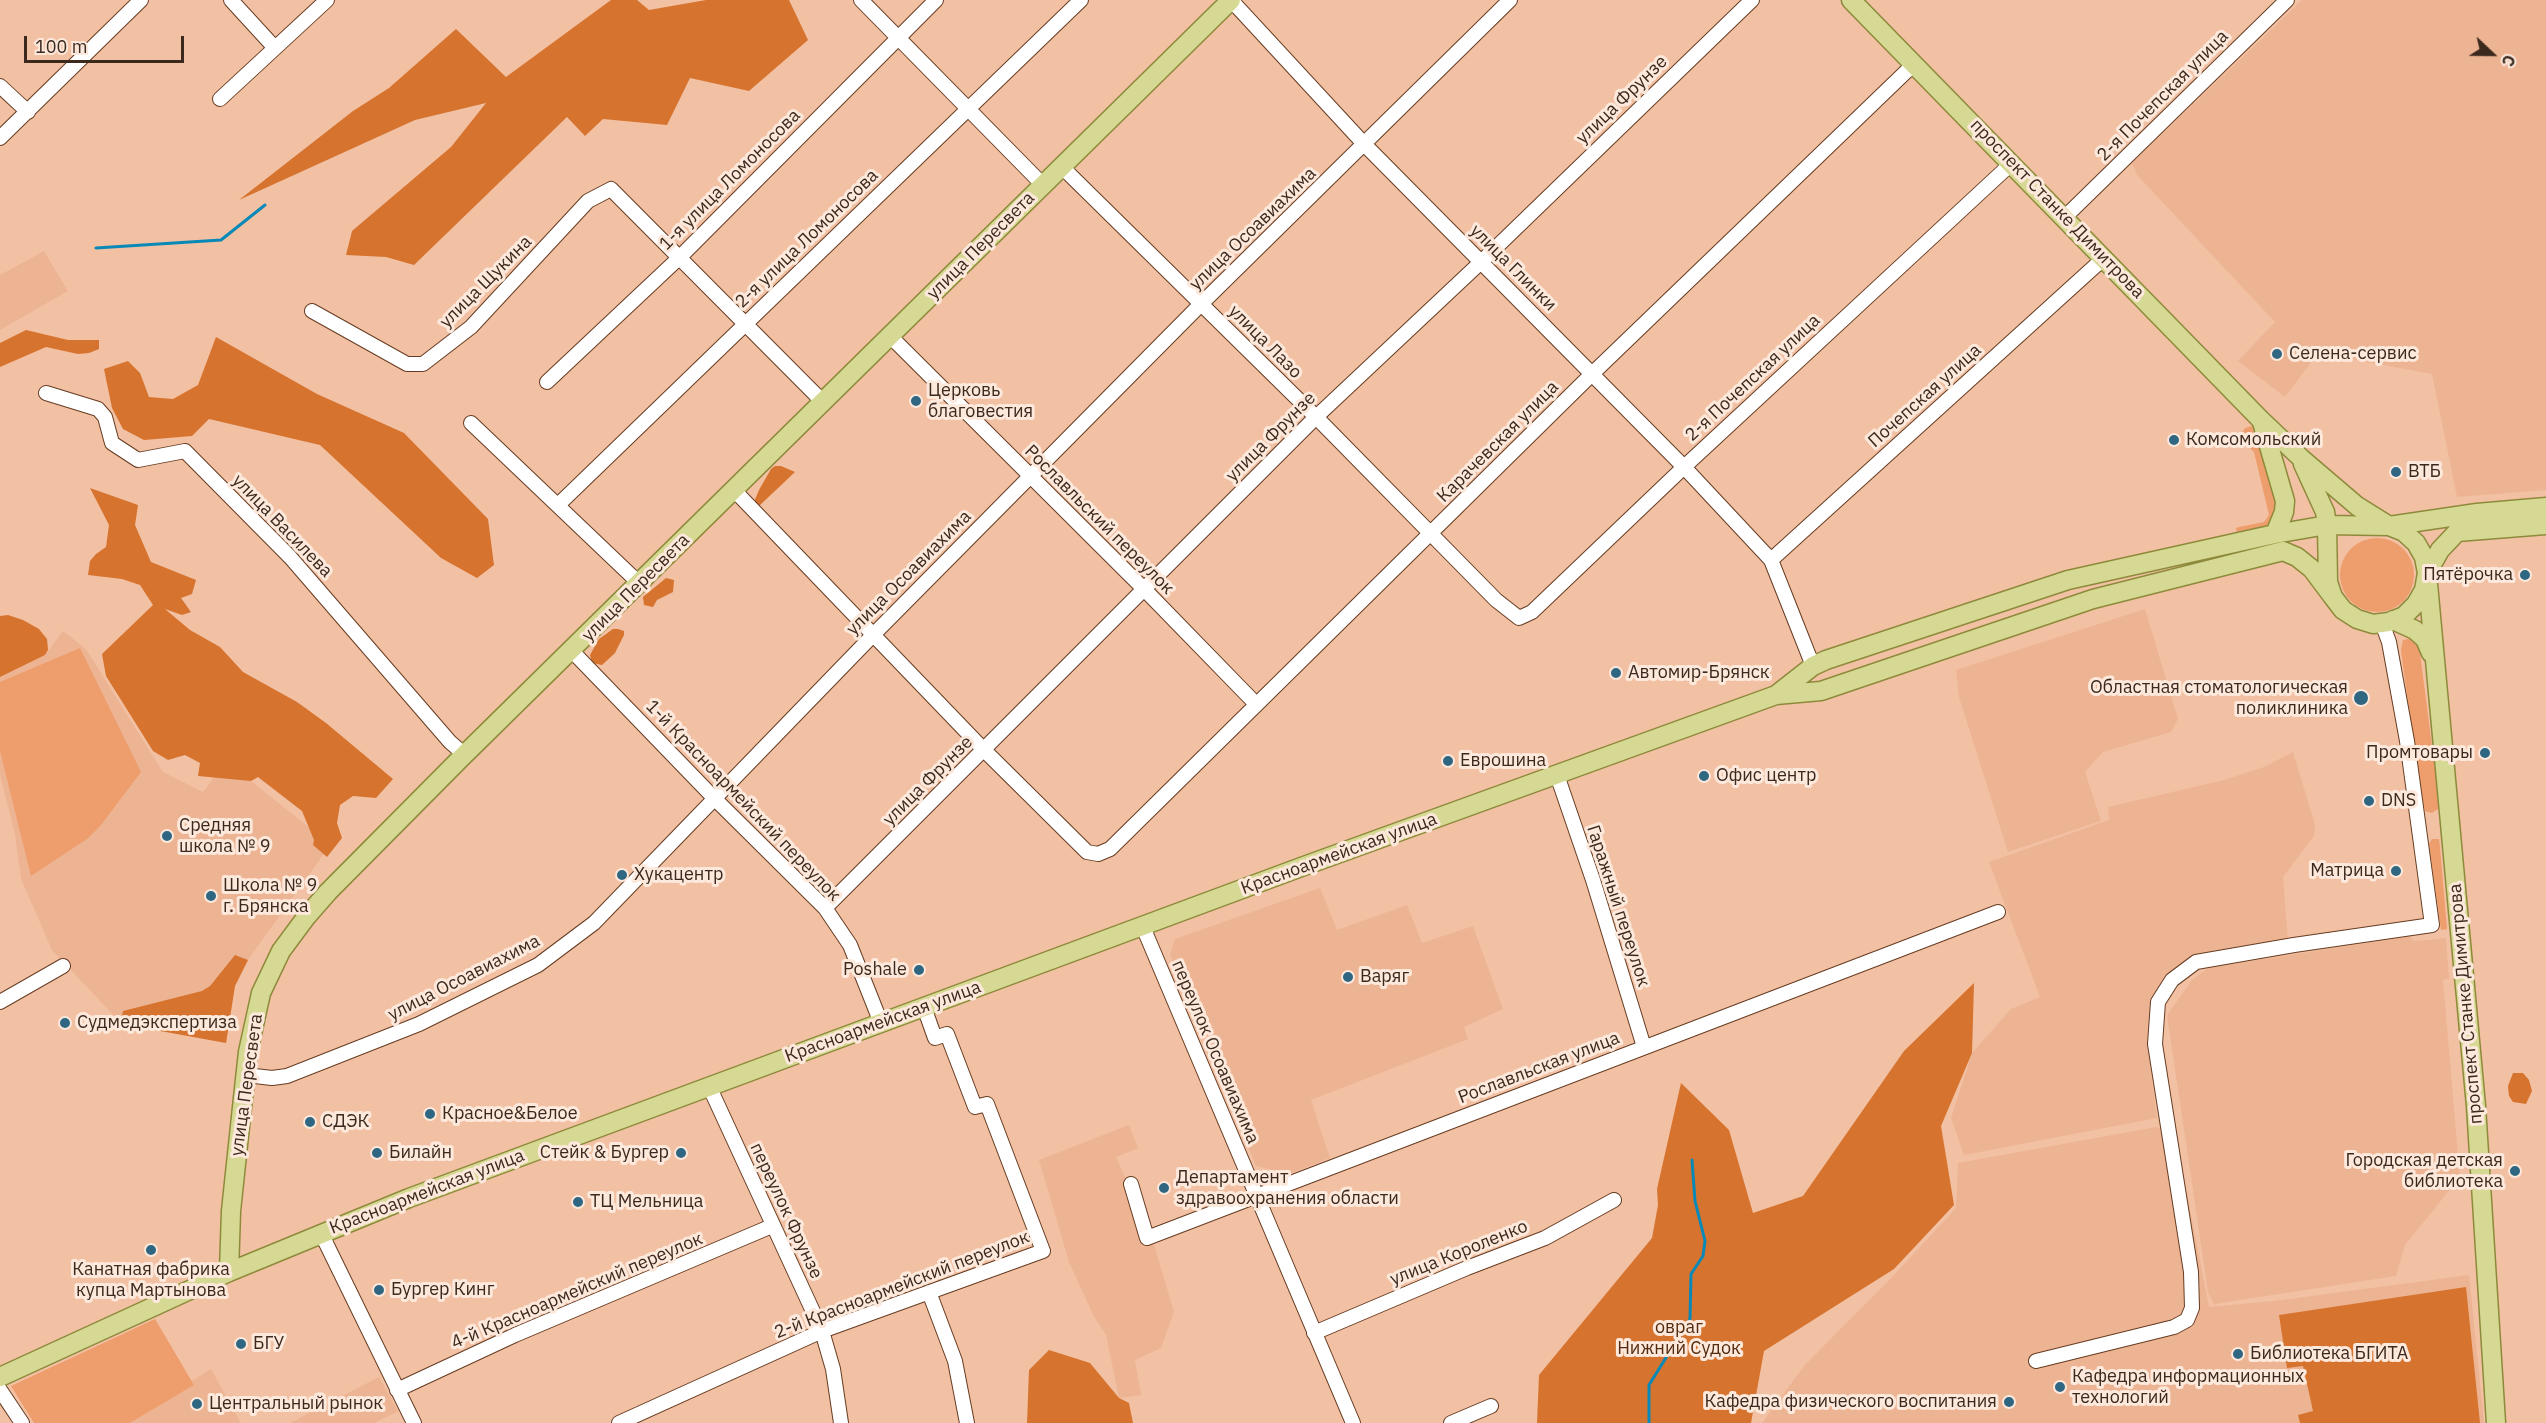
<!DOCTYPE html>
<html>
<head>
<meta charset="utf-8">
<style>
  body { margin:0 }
  #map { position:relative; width:2546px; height:1423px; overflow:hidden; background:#f2c0a3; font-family:"IBM Plex Sans",sans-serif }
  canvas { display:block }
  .north { position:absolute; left:2462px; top:24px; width:60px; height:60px; -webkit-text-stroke:4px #fde8dc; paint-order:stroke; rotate:112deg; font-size:16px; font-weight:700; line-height:24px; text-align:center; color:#3c291d }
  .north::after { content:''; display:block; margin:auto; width:21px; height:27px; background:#3c291d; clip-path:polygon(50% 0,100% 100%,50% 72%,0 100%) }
  .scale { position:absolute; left:24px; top:36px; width:160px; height:27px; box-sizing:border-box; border:3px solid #3c291d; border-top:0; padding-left:8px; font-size:18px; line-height:21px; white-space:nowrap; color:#3c291d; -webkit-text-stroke:4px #fde8dc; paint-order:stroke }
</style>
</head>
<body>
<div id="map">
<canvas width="2546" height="1423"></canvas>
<div class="north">С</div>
<div class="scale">100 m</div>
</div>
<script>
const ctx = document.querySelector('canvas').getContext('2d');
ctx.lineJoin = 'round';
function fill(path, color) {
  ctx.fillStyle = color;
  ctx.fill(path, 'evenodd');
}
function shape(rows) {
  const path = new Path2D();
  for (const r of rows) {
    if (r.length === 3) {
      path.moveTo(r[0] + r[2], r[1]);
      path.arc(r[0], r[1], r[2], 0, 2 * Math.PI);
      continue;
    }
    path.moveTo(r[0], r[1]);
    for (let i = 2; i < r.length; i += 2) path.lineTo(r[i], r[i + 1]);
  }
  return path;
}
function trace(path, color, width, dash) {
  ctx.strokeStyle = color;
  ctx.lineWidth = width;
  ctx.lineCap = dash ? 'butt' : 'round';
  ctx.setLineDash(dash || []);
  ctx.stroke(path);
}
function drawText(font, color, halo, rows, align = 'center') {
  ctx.font = font + ' "IBM Plex Sans",sans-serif';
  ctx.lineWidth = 6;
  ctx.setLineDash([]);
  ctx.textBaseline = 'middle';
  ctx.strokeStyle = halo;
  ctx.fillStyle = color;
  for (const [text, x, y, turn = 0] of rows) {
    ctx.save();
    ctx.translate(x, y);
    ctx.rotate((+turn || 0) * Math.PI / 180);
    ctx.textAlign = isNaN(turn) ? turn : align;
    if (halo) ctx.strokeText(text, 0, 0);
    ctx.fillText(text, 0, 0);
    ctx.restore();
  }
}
fill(shape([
  [2302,0,2546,0,2546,490,2457,497,2432,374,2318,353,2285,397,2238,361,2275,322,2137,175,2132,163],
  [44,251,68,291,0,330,0,275],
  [2145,609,2178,719,2171,732,2103,752,2085,772,2101,821,2008,852,1959,697,1956,670],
  [63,631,86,649,163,772,203,792,215,776,251,781,321,837,328,848,248,960,235,986,226,1043,144,1028,140,1025,119,1021,52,950,21,879,15,834,0,775,0,677,45,655],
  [2293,752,2315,825,2314,836,2283,877,2288,941,2186,964,2162,983,2149,1014,2150,1065,2157,1118,1964,1155,1951,1118,1972,1053,2011,1009,2040,997,1989,862,2109,820,2108,807,2224,780,2264,767],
  [1320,888,1337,930,1407,905,1422,943,1473,926,1503,1009,1464,1027,1468,1039,1311,1100,1330,1158,1289,1174,1256,1166,1170,955,1175,939],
  [2411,936,2412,940,2416,941,2446,938,2449,979,2443,980,2460,1178,2452,1179,2452,1187,2405,1245,2396,1276,2214,1304,2208,1292,2167,1015,2192,980,2208,968],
  [1129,1125,1138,1148,1116,1157,1153,1241,1174,1312,1161,1348,1135,1360,1141,1395,1119,1398,1106,1335,1093,1315,1069,1262,1039,1160],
  [2156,1127,2175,1132,2209,1307,2274,1301,2469,1275,2484,1423,1762,1423,1804,1366,1893,1276,1956,1208,1958,1163],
  [211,1369,241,1423,130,1423,194,1385,192,1381],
  [379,1377,398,1411,375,1423,290,1423]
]), '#edb493');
fill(shape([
  [2252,426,2258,433,2277,502,2275,525,2237,534,2236,528,2239,527,2264,522,2269,515,2254,452,2242,440,2240,436,2245,428],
  [2377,575,37],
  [2408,639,2416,640,2420,653,2439,801,2438,809,2432,813,2425,811,2423,802,2407,695,2401,650,2403,640],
  [80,648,141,772,101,825,87,839,31,876,0,751,0,682],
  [2432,839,2439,839,2440,847,2447,929,2441,930,2429,844],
  [155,1319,194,1385,130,1423,34,1423,11,1386]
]), '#ee9d6c');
fill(shape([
  [611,0,637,0,649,10,706,0,789,0,808,40,749,91,690,78,667,125,603,119,585,136,567,117,414,265,386,257,346,255,352,231,451,147,486,103,415,120,239,200,353,111,389,88,456,29,506,77],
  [26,330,68,340,99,340,99,349,89,353,78,354,46,347,0,367,0,343],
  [216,337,317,394,404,433,488,519,494,565,477,578,441,558,320,445,209,419,192,436,144,440,123,429,112,408,104,369,128,361,140,373,149,397,173,399,198,385],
  [775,466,781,466,795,472,758,507,754,502,759,490,771,469],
  [90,488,138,505,135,525,151,562,196,580,192,594,181,598,191,612,182,615,165,609,190,630,220,647,243,672,297,702,326,723,393,779,376,798,353,796,340,805,337,823,342,838,327,857,313,845,314,840,302,811,258,777,251,781,198,776,200,763,185,755,168,760,153,751,106,676,102,654,153,605,140,585,122,579,88,575,90,561,96,554,106,547,109,525],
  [666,578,674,580,673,592,657,600,653,607,644,605,643,597],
  [8,615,23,620,39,629,47,639,48,650,45,655,0,677,0,616],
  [613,629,618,629,624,631,624,635,615,653,602,665,592,663,590,655,599,639],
  [235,955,248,960,235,986,226,1043,144,1028,140,1025,121,1021,123,1011,202,991,210,986],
  [1974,983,1972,1053,1941,1126,1954,1205,1894,1269,1764,1351,1751,1423,1537,1423,1539,1375,1652,1238,1658,1205,1657,1189,1681,1083,1729,1130,1753,1213,1803,1196,1904,1051],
  [2513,1073,2523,1073,2529,1080,2532,1091,2526,1104,2513,1102,2509,1096,2508,1086],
  [2466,1287,2480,1423,2300,1423,2298,1415,2313,1411,2303,1366,2287,1368,2279,1315],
  [1049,1350,1090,1363,1119,1398,1129,1403,1133,1423,1027,1423,1029,1370]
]), '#d6732e');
trace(shape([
  [96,248,221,240,265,205],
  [1649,1423,1649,1385,1690,1319,1691,1274,1703,1256,1705,1241,1695,1201,1692,1160]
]), '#0989b7', 3);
const minor = shape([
  [231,0,275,48],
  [861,0,1043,185],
  [1231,0,1365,145,1684,467,1771,560,1813,666],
  [0,86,28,112],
  [220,99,327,0],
  [0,138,141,0],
  [1062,167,1316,417,1496,600,1519,618,1532,612,1684,467,2012,163],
  [2065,217,2287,0],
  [312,311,407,364,423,364,471,327,588,201,611,189,823,402],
  [890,336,1145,590,1256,704],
  [547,382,680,257,936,0],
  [46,393,98,409,105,417,112,443,138,460,185,451,290,557,450,742,465,755],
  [471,423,640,584],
  [734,490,985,751,1087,852,1098,854,1110,849,1593,373,1914,64],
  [558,505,1081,0],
  [1771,560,2104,258],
  [572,651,715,799,825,908,850,945,881,1023],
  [1557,775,1593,880,1644,1047],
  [825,908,1316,417,1481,262,1752,0],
  [1143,927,1353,1423],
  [0,1002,63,966],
  [246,1075,272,1078,287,1076,419,1024,538,965,594,923,874,634,1201,304,1510,0],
  [709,1086,822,1331,833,1369,841,1423],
  [1131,1184,1147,1238,1998,912],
  [321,1233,414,1423],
  [929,1292,955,1361,967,1423],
  [1314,1333,1467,1268,1545,1238,1614,1200],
  [2036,1361,2174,1327,2187,1320,2192,1308,2191,1272,2155,1044,2158,1002,2172,980,2196,962,2294,945,2432,925,2407,741,2389,642,2382,623],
  [0,1390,22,1423],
  [397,1390,515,1335,772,1226],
  [619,1423,822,1331,1043,1251,987,1104,975,1107,947,1034,935,1038,924,1007],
  [1451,1423,1491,1406]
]);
const major = shape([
  [1851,0,2261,420,2302,459,2357,506,2389,526,2477,513,2546,507],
  [2262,422,2285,501,2284,512,2275,534],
  [2303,464,2325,512,2327,525,2328,582,2333,597,2343,610,2357,619,2373,624,2389,622,2404,616,2416,604,2424,590,2427,573,2440,550,2457,532,2546,525],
  [2393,620,2415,630,2425,639,2431,653],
  [1776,695,1813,666,1826,660,2068,580,2275,534,2327,525,2389,526,2404,532,2416,543,2424,557,2427,573,2476,1106,2496,1423],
  [229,1272,231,1211,243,1098,248,1052,261,993,281,951,307,916,328,892,460,759,1231,0],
  [0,1377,229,1272,409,1198,1304,866,1776,695,1821,691,2093,599,2283,551,2297,557,2312,569,2333,597]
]);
trace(minor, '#663c22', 16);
trace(major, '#8e8a3b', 21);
trace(minor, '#fff', 14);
trace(major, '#d6d993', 18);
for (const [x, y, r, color] of [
  [2277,354,6,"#2f6681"],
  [916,401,6,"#2f6681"],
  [2174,440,6,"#2f6681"],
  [2396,472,6,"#2f6681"],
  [2525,575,6,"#2f6681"],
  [1616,673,6,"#2f6681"],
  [2361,698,8,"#2f6681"],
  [2485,753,6,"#2f6681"],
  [1448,761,6,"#2f6681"],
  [1704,776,6,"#2f6681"],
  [2369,801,6,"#2f6681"],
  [167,836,6,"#2f6681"],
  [2396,871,6,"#2f6681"],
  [622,875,6,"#2f6681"],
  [211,896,6,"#2f6681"],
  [919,970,6,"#2f6681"],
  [1348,977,6,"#2f6681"],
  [65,1023,6,"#2f6681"],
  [430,1114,6,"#2f6681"],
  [310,1122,6,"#2f6681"],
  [377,1153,6,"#2f6681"],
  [681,1153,6,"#2f6681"],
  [2515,1171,6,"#2f6681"],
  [1164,1188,6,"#2f6681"],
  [578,1202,6,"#2f6681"],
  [151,1250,6,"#2f6681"],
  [379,1290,6,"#2f6681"],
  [241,1344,6,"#2f6681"],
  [2238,1354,6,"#2f6681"],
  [2060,1387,6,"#2f6681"],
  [2009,1402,6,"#2f6681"],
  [197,1404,6,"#2f6681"]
]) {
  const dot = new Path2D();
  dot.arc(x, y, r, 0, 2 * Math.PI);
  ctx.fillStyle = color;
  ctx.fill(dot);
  trace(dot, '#fde8dc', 2);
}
drawText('18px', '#3c291d', '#fde8dc', [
  ["2-я Почепская улица",2163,96,-45],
  ["улица Фрунзе",1622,100,-44],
  ["1-я улица Ломоносова",730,180,-45],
  ["проспект Станке Димитрова",2057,209,46],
  ["улица Осоавиахима",1253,229,-44],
  ["2-я улица Ломоносова",807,239,-44],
  ["улица Пересвета",981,246,-45],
  ["улица Глинки",1513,268,45],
  ["улица Щукина",486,282,-45],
  ["улица Лазо",1265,342,45],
  ["2-я Почепская улица",1753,378,-43],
  ["Почепская улица",1925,396,-42],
  ["улица Фрунзе",1271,437,-45],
  ["Карачевская улица",1498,442,-45],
  ["Рославльский переулок",1099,520,45],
  ["улица Василева",282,526,46],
  ["улица Осоавиахима",909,573,-45],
  ["улица Пересвета",636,588,-45],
  ["улица Фрунзе",928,781,-45],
  ["1-й Красноармейский переулок",743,801,46],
  ["Красноармейская улица",1339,854,-20],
  ["Гаражный переулок",1618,906,72],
  ["улица Осоавиахима",464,978,-27],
  ["проспект Станке Димитрова",2466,1004,-95],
  ["Красноармейская улица",883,1022,-20],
  ["переулок Осоавиахима",1215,1052,67],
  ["Рославльская улица",1539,1068,-21],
  ["улица Пересвета",247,1085,-82],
  ["Красноармейская улица",427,1192,-21],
  ["переулок Фрунзе",786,1211,65],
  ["улица Короленко",1459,1253,-22],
  ["2-й Красноармейский переулок",902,1285,-21],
  ["4-й Красноармейский переулок",577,1291,-23]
]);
drawText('18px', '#3c291d', '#fde8dc', [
  ["Селена-сервис",2289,354],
  ["Церковь",928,391],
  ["благовестия",928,412],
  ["Комсомольский",2186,440],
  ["ВТБ",2408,472],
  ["Пятёрочка",2513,575,"right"],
  ["Автомир-Брянск",1628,673],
  ["Областная стоматологическая",2348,688,"right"],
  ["поликлиника",2348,709,"right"],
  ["Промтовары",2473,753,"right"],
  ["Еврошина",1460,761],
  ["Офис центр",1716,776],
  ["DNS",2381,801],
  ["Средняя",179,826],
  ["школа № 9",179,847],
  ["Матрица",2384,871,"right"],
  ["Хукацентр",634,875],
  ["Школа № 9",223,886],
  ["г. Брянска",223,907],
  ["Poshale",907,970,"right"],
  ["Варяг",1360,977],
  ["Судмедэкспертиза",77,1023],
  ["Красное&Белое",442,1114],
  ["СДЭК",322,1122],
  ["Билайн",389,1153],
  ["Стейк & Бургер",669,1153,"right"],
  ["Городская детская",2503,1161,"right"],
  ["библиотека",2503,1182,"right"],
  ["Департамент",1176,1178],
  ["здравоохранения области",1176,1199],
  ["ТЦ Мельница",590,1202],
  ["Канатная фабрика",151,1270,"center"],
  ["купца Мартынова",151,1291,"center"],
  ["Бургер Кинг",391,1290],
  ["БГУ",253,1344],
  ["Библиотека БГИТА",2250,1354],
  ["Кафедра информационных",2072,1377],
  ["технологий",2072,1398],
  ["Кафедра физического воспитания",1997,1402,"right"],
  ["Центральный рынок",209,1404]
], 'left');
drawText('18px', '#532b10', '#fde8dc', [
  ["овраг",1679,1328],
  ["Нижний Судок",1679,1349]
]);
</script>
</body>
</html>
